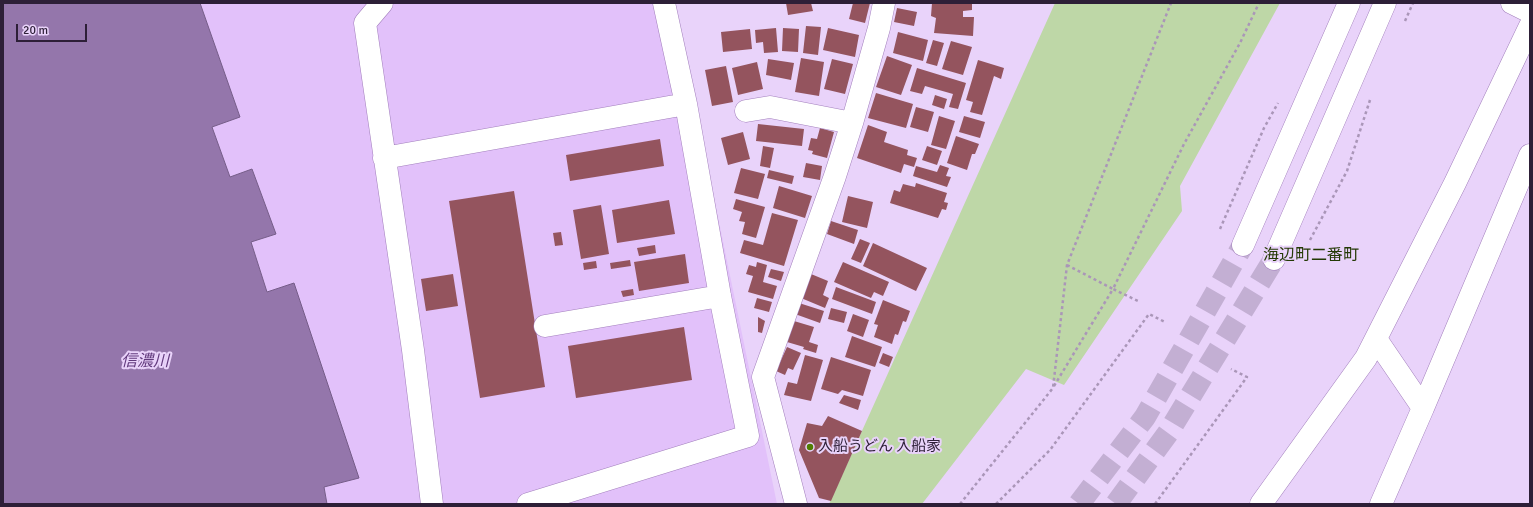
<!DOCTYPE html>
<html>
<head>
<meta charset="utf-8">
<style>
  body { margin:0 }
  #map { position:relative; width:1533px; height:507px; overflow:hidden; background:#e9d3fa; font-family:Signika,sans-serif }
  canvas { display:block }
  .frame { position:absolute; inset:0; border:4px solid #2d1f37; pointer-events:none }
  .scale { position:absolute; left:16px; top:24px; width:71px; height:18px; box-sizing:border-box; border:2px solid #2d1f37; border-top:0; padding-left:5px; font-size:12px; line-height:14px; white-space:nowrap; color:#2d1f37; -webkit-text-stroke:3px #e9d3fa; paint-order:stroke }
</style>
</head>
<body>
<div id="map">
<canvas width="1533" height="507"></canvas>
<div class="frame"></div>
<div class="scale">20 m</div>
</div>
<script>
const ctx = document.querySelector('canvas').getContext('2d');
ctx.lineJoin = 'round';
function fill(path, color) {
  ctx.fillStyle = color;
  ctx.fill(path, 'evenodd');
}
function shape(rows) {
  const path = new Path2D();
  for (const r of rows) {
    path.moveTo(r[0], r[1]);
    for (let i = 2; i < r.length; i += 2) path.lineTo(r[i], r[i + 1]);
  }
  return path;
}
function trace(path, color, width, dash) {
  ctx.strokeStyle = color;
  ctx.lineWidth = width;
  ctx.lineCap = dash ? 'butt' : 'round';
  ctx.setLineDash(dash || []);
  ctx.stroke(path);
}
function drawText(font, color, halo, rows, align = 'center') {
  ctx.font = font + ' Signika,"Noto Sans JP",sans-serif';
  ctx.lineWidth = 4;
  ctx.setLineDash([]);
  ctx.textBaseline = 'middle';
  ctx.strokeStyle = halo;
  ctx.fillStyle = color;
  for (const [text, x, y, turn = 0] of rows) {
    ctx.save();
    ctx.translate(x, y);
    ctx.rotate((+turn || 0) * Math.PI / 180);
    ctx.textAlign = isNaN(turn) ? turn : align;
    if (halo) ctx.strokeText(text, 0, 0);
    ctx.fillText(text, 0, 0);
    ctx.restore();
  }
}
fill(shape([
  [200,3,674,3,777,504,327,504,324,487,358,478,294,284,267,292,251,242,276,234,252,169,230,177,212,127,240,117]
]), '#e2c1fa');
fill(shape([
  [1055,3,1280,3,1180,186,1182,211,1064,385,1026,369,922,504,829,504]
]), '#bed7a7');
const water = shape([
  [3,3,200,3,240,117,212,127,230,177,252,169,276,234,251,242,267,292,294,283,359,478,324,487,327,504,3,504,3,3]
]);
fill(water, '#9476ab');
trace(water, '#755c88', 1);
fill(shape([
  [786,3,811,3,813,11,788,15],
  [853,3,870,3,865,23,849,19],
  [932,3,972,3,972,10,963,11,963,17,974,17,973,36,934,33,936,18,931,16],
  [897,8,917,12,914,26,894,22],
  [806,26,821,27,818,55,803,53],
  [776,28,778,52,764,53,763,42,756,43,755,30],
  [783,28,799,29,798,52,782,51],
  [828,28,859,35,855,57,823,50],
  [750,29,752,49,723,52,721,32],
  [898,32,928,40,923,61,893,53],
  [933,40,944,43,937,66,926,63],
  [951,41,972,47,963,75,942,69],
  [887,56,912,65,901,95,876,87],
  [801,58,824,62,819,96,795,92],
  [768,59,794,63,791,80,766,75],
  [832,59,853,64,845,94,824,89],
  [978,60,1004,68,1001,79,994,76,982,115,970,112,973,102,966,100],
  [757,62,763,89,738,95,732,68],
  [726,66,733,102,712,106,705,70],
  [917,68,966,83,958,109,949,107,953,94,925,86,922,94,910,91],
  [876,93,913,104,906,128,868,118],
  [935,95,947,99,944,109,932,105],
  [916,107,934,112,928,132,910,127],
  [939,116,955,121,946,149,931,145],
  [964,116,985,122,980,138,959,132],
  [758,124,804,129,802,146,756,141],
  [868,125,887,132,884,142,908,150,907,155,917,158,914,167,904,164,901,173,857,158],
  [820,128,834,132,827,158,812,154,813,151,808,150,811,138,817,139],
  [743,132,750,159,728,165,721,138],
  [956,136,979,144,975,154,972,154,967,170,947,163],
  [660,139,664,166,570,181,566,155],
  [763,146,774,148,770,168,760,166],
  [927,146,942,151,937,165,922,160],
  [806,163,822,166,820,180,803,177],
  [940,165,949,168,946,176,951,177,947,187,913,176,916,166,937,172],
  [741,168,765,174,758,199,734,193],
  [769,170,794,176,792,184,767,178],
  [916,183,947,193,944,202,948,203,946,210,942,209,938,218,890,203,894,190,900,192,903,184,915,187],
  [779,186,812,196,805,218,773,208],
  [514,191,545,387,480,398,449,201],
  [848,196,873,202,867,228,842,222],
  [736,199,765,207,756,238,742,234,745,222,739,221,742,212,733,209],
  [669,200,675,234,617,243,612,210],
  [601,205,609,254,581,259,573,210],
  [772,213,798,220,784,266,740,253,744,240,763,245],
  [831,221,858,230,854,244,827,234],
  [561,232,563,245,555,246,553,233],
  [860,239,870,243,861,263,851,259],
  [873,243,927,268,916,291,863,266],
  [655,245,656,253,639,256,637,248],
  [685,254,689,283,639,291,634,262],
  [630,260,631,266,611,269,610,263],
  [596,261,597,268,584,270,583,263],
  [757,262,767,265,763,282,777,286,773,299,748,292,753,276,746,274,749,265,756,267],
  [843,262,889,282,883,296,874,292,871,298,834,282],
  [771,269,784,272,781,281,768,277],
  [453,274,458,306,426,311,421,279],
  [811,274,828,281,823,295,829,298,825,308,801,298],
  [836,287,876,302,872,314,832,299],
  [633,289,634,295,623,297,621,291],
  [757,298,772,302,769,312,754,308],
  [883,300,910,311,906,322,903,321,898,335,895,334,892,344,874,337,878,325,874,324],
  [799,303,824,311,820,323,795,314],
  [831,308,847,312,844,323,828,319],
  [853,314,869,320,863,337,847,331],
  [758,317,765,321,762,333,758,332],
  [794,321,814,327,809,342,818,345,816,353,803,349,804,347,787,342],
  [684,327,692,380,576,398,568,346],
  [852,336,882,347,875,367,845,357],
  [787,347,801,353,793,370,788,368,785,375,776,371],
  [883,353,893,357,889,367,879,363],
  [805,355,823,360,811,401,784,395,788,382,797,384],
  [831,357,871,370,863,396,842,390,838,394,821,389],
  [844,395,861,400,858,410,839,403],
  [828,416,862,431,831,501,819,498,799,450,807,423,822,426]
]), '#94545e');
trace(shape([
  [1079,504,1145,417,1243,245],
  [1116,504,1168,433,1274,259]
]), '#c3afd3', 22, [22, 11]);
const minor = shape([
  [382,3,365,23,413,350,432,504],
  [1512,3,1530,12],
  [746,111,770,107,852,123,879,28,884,3],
  [384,158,686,104],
  [1243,245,1349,3],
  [1274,259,1385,3],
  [545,326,720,296],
  [1376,339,1423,408,1381,504],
  [1423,408,1530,155],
  [528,504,748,436,720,296,686,104,664,3],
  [796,504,763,377,835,176,852,123],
  [1261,504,1366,358,1455,183,1530,26]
]);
trace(minor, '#a380bd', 23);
trace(shape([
  [1405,21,1413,3],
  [1220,229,1264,128,1278,103],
  [1310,240,1347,171,1370,100],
  [1067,265,1113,289,1184,144,1240,43,1259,3],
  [1054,386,1113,289,1138,301],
  [960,504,1053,388,1067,265,1171,3],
  [996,504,1050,450,1149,314,1165,322],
  [1155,504,1247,377,1231,369]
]), '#aa96b8', 2.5, [3, 3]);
trace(minor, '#fff', 22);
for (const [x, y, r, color] of [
  [810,447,4,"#507d02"]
]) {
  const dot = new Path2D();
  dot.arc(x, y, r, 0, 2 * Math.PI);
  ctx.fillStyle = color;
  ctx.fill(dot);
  trace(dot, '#e9d3fa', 1.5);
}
drawText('15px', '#2d1f37', '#e9d3fa', [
  ["入船うどん 入船家",818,447]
], 'left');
drawText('16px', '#243905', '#e9d3fa', [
  ["海辺町二番町",1311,256]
]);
drawText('italic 16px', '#623a7d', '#e9d3fa', [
  ["信濃川",145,362]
]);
</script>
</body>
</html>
